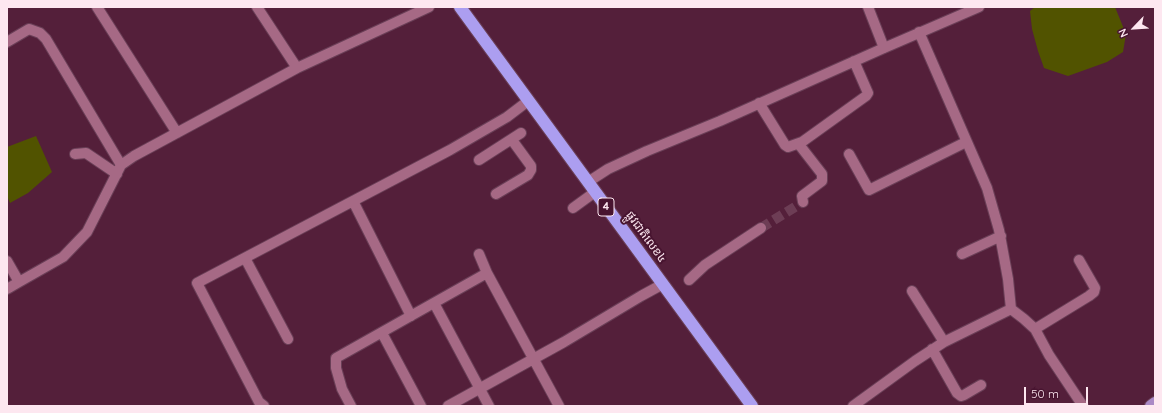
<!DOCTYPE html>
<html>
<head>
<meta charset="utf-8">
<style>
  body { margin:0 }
  #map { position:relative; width:1162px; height:413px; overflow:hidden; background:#541f3a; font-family:Quicksand,sans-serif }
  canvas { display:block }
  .frame { position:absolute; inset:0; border:8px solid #fde7f0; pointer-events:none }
  .north { position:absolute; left:1114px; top:8px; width:40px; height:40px; -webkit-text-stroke:3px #481430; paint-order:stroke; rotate:245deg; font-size:11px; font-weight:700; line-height:16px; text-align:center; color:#fde7f0 }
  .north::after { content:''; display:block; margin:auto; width:14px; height:18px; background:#fde7f0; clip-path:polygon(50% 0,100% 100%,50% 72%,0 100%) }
  .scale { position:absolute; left:1024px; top:387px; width:64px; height:18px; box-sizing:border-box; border:2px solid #fde7f0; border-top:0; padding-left:5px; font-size:12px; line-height:14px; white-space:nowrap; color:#fde7f0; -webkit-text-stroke:3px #481430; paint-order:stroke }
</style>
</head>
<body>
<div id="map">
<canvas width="1162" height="413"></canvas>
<div class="frame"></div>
<div class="north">N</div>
<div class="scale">50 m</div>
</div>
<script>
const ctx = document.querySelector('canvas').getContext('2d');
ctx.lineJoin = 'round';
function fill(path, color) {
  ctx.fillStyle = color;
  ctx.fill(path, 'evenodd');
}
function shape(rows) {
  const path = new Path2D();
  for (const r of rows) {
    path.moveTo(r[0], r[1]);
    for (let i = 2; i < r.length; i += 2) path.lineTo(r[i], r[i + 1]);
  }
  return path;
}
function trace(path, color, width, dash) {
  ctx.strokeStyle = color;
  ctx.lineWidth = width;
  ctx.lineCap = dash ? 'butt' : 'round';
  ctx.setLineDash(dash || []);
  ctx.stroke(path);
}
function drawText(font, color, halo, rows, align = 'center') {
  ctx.font = font + ' Quicksand,"Noto Sans Khmer",sans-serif';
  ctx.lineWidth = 4;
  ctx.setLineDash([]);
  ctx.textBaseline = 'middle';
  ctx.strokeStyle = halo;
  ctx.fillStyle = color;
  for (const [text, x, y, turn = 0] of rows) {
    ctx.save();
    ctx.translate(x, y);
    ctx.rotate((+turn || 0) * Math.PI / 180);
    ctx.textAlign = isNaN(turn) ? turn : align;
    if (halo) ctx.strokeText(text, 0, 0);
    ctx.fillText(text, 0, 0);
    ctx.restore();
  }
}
fill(shape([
  [1035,7,1115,7,1126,34,1123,52,1107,62,1068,76,1044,68,1038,51,1032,29,1030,11],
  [36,136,52,172,28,193,10,203,7,196,7,147]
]), '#515300');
trace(shape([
  [761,228,803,202]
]), '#6d3d55', 10, [10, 5]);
const minor = shape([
  [97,7,177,133],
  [257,7,297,68],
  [868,7,884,48],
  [7,42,29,29,40,33,46,39,121,165],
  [759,103,785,145,788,147,802,142],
  [75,154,86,153,117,174],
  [849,154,869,190,966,142],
  [479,160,521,133],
  [588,182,608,169,647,151,720,121,884,48,979,7],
  [496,194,528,175,531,170,531,166,512,140],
  [353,201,411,316],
  [803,202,802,196,822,181,822,174,801,147,800,145,802,142,866,96,868,93,854,61],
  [573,208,595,192],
  [479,254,487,273,559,406],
  [962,254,1001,236],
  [245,258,288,339],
  [7,261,19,282],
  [689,280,705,265,761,228],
  [7,289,19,282,63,257,87,232,121,165,134,156,297,68,429,7],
  [912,291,944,342],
  [434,303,489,406],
  [1011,309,1024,319,1035,329,1049,355,1083,406],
  [1035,329,1089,296,1094,292,1095,288,1079,260],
  [382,333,421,406],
  [932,349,957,393,961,396,964,395,981,385],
  [264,406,259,402,197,283,450,150,507,117,528,101],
  [351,406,342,389,336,368,336,358,487,273],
  [448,406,564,342,641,296,663,284],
  [853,406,915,361,944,342,1011,309,1008,279,999,230,987,188,919,32]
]);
const major = shape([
  [1151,406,1155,403]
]);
const highway = shape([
  [460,7,752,406]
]);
trace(minor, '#6a3f57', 12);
trace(major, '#6a3f57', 14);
trace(highway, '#6a3f57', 14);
trace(minor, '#a66985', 10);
trace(major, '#aa89c5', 12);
trace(highway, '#ac9ef0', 12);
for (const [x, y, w] of [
  [606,207,16]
]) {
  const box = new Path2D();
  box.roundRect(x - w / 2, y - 9, w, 18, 3);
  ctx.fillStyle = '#481430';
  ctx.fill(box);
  trace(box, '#fde7f0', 1);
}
drawText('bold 11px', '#fde7f0', null, [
  ["4",606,207]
]);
drawText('12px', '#fde7f0', '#481430', [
  ["ផ្លូវជាតិលេខ៤",646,237,54]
]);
</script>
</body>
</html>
